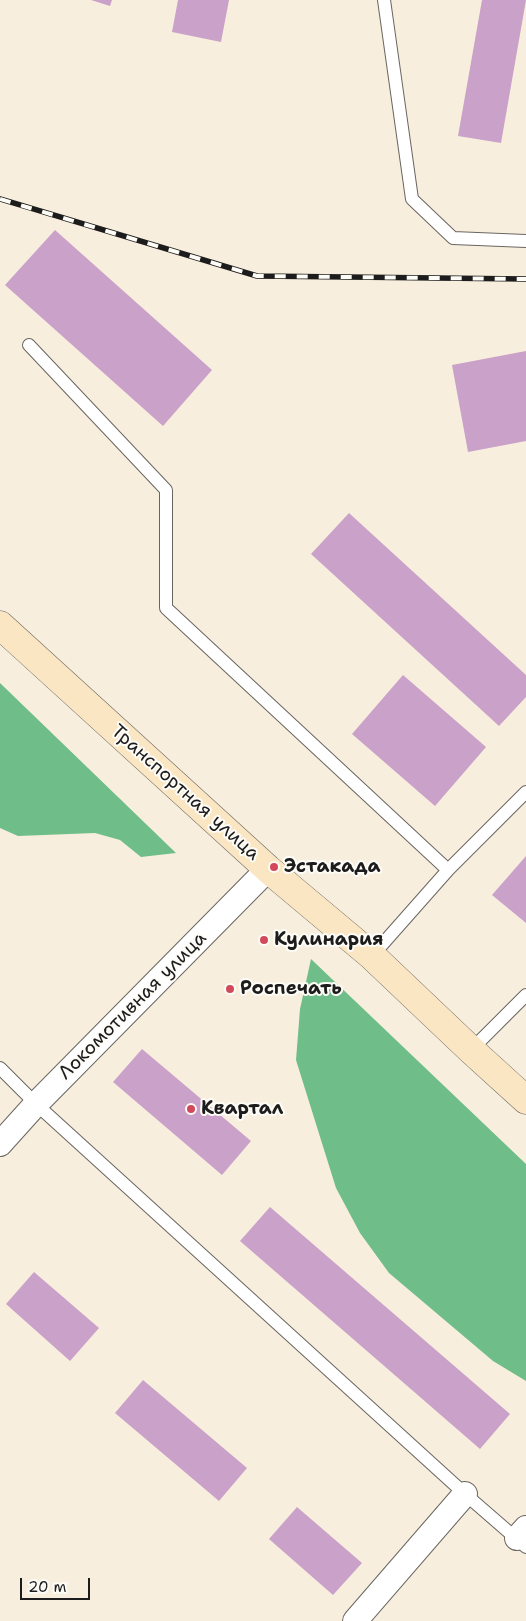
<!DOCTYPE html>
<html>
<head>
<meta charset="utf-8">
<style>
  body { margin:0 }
  #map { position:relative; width:526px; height:1621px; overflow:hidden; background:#f8eede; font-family:"Shantell Sans",sans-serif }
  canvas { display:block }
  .scale { position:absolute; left:20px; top:1578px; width:70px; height:22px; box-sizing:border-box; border:2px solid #1c1c1c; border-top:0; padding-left:6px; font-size:15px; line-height:18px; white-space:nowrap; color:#1c1c1c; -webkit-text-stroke:4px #fdfcf7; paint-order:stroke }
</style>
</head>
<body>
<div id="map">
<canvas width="526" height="1621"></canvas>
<div class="scale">20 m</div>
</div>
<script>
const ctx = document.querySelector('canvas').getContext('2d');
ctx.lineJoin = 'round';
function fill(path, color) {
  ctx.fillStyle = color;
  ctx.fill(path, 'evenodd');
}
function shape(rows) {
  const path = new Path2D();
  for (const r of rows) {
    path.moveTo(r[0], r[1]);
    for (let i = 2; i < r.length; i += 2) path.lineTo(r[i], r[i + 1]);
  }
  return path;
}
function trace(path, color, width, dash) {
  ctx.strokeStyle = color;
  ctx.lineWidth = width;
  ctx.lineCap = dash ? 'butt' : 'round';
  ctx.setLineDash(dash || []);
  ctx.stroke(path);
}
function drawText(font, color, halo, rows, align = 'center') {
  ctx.font = font + ' "Shantell Sans",sans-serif';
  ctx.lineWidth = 4;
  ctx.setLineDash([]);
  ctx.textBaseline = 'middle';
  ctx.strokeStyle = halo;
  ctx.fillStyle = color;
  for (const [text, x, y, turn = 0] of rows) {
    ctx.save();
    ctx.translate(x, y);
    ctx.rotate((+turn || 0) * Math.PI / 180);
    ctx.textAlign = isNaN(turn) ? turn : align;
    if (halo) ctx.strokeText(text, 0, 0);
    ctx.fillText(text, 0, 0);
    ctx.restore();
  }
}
fill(shape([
  [0,683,176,853,141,857,120,840,95,833,18,836,0,828],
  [311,959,526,1164,526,1381,493,1361,389,1273,360,1233,336,1188,296,1060,300,1009]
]), '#6fbe89');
fill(shape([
  [91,0,112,0,110,6],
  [178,0,229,0,221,42,172,32],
  [482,0,526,0,501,143,458,136],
  [55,230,212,370,163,426,5,285],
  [526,351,526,441,468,452,452,365],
  [349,513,526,675,526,697,499,726,311,554],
  [403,675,486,747,435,806,352,734],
  [526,856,526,923,492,895],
  [142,1049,251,1141,222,1175,113,1082],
  [270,1207,510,1414,480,1449,240,1241],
  [34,1272,99,1328,70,1361,6,1304],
  [143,1380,247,1468,219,1501,115,1413],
  [297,1507,362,1563,333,1595,269,1539]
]), '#c9a1c9');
const lane = shape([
  [384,0,412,199,453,238,526,241],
  [29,345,166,490,166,608,448,870],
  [372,956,448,870,526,792],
  [471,1050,526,995],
  [0,1068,36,1104,465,1494,526,1547]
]);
const street = shape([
  [0,1144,36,1104,268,869],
  [517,1538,526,1528],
  [355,1621,465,1494]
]);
const secondary = shape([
  [0,625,268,869,372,956,471,1050,526,1100]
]);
trace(lane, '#696660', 14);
trace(street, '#696660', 26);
trace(secondary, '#696660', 29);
trace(lane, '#fff', 12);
trace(street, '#fff', 24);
trace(secondary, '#fbe6c4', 28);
const rail = shape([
  [0,199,257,276,526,279]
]);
trace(rail, '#1c1c1c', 5.5);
trace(rail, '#fdfcf7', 4, [11]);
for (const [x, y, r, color] of [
  [274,867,5,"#d1495b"],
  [264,940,5,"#d1495b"],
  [230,989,5,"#d1495b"],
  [191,1109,5,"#d1495b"]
]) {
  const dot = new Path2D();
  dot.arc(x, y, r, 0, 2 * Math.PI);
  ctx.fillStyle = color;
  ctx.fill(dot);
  trace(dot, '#fdfcf7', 2);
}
drawText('19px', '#1c1c1c', '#fdfcf7', [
  ["Транспортная улица",185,793,42],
  ["Локомотивная улица",133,1006,-45]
]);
drawText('bold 19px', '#1c1c1c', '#fdfcf7', [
  ["Эстакада",284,867],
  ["Кулинария",274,940],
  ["Роспечать",240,989],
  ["Квартал",201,1109]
], 'left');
</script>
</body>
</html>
